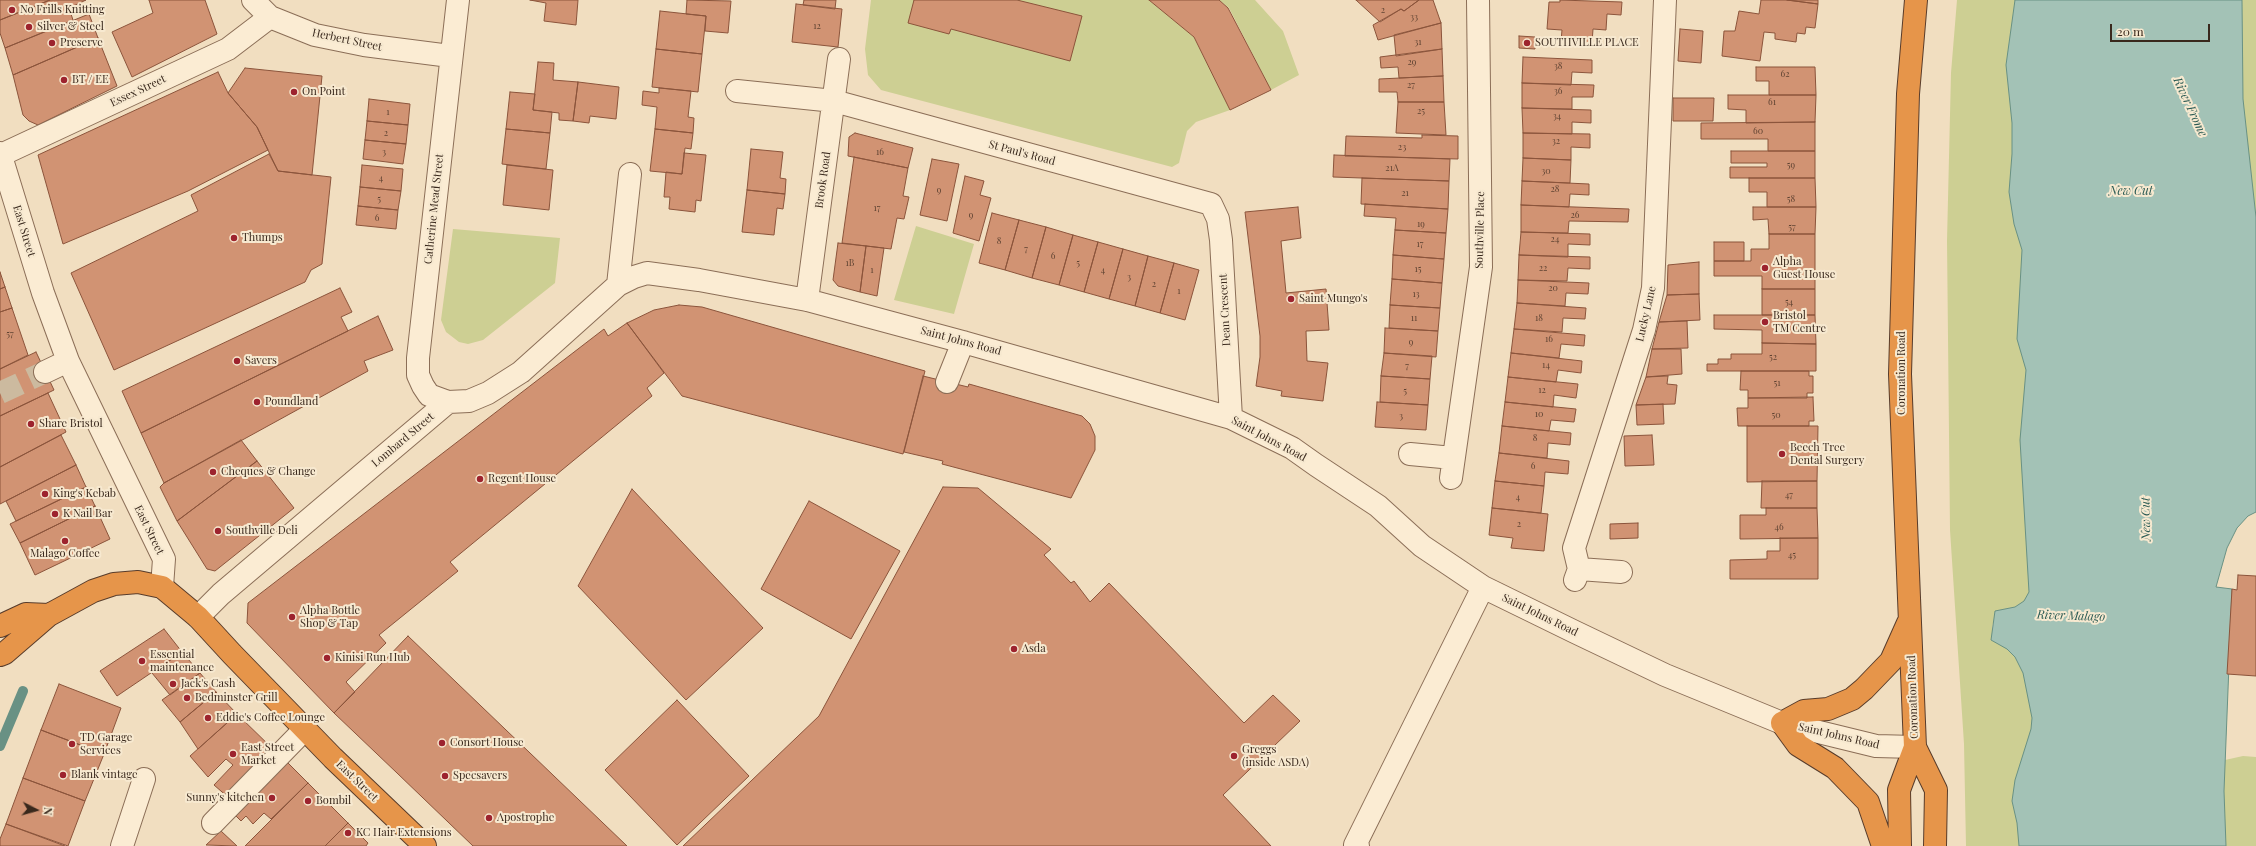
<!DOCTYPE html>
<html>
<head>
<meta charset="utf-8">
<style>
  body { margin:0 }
  #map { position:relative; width:2256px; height:846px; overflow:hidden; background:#f1dec0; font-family:"Playfair Display",serif }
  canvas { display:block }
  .north { position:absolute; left:16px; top:790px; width:40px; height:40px; -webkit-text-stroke:3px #f7e9d0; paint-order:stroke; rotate:96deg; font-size:11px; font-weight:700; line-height:16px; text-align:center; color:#39281c }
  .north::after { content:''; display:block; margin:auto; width:14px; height:18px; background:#39281c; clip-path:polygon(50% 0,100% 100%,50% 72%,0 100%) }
  .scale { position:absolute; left:2110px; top:24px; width:100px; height:18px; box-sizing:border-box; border:2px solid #39281c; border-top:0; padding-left:5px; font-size:12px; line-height:14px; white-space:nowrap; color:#39281c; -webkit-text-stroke:3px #f7e9d0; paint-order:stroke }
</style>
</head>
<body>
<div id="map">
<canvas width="2256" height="846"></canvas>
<div class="north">N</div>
<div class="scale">20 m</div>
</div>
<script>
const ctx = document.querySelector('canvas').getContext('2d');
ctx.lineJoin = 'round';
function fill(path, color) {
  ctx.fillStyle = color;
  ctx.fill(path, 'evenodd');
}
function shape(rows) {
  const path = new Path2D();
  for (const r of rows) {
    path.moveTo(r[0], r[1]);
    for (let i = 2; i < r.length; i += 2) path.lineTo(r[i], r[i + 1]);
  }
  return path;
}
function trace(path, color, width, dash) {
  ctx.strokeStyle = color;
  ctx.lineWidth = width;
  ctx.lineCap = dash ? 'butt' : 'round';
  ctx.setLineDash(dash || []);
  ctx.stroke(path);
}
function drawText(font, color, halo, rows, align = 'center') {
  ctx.font = font + ' "Playfair Display",serif';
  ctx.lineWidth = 4;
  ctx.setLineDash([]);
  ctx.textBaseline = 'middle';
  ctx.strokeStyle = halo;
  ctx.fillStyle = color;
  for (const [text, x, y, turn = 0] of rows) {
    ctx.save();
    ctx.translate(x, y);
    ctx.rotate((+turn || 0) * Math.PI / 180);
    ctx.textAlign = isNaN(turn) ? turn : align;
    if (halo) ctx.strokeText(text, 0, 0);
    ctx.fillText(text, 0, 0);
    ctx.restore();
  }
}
fill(shape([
  [871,0,1149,0,1194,37,1230,110,1196,122,1187,131,1179,163,1172,167,881,90,868,75,865,49],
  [1219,0,1255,0,1283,31,1299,75,1271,90,1229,8],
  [1957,0,2093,0,2071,583,1993,623,1992,629,2034,631,2077,846,1966,846,1964,744,1950,530,1947,241,1951,73],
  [2224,0,2256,0,2256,349],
  [916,226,974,244,954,314,894,300],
  [453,229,560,238,555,283,483,340,468,344,459,342,446,332,441,320],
  [2232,589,2225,760,2243,756,2256,757,2256,846,2197,846]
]), '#cdcf93');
const water = shape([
  [2015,0,2242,0,2243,99,2256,217,2256,512,2248,516,2237,528,2227,548,2216,587,2232,589,2224,791,2226,846,2019,846,2017,823,2012,801,2015,780,2031,729,2032,718,2023,673,2015,657,2007,649,1991,640,1995,611,2015,607,2024,601,2029,592,2020,440,2026,370,2017,339,2022,250,2014,224,2009,192,2012,154,2012,123,2006,65,2015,0]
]);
fill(water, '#a3c2b6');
trace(water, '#699184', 1);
trace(shape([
  [0,746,23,691]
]), '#699184', 10);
const building = shape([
  [0,0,50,0,0,20,0,0],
  [50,0,86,0,69,8,73,20,5,48,0,33,0,20,50,0],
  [149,0,205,0,217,34,132,77,112,32,153,13,149,0],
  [530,0,578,0,576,25,544,21,546,3,530,0],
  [687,0,731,1,728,33,705,31,706,16,686,14,687,0],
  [804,0,836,0,835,9,803,5,804,0],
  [914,0,1017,0,1082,16,1070,61,951,29,949,34,908,23,914,0],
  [1149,0,1219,0,1228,8,1271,90,1230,110,1194,37,1149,0],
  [1356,0,1419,0,1404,11,1401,9,1380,22,1356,0],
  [1419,0,1433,0,1441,23,1378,40,1373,25,1401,9,1404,11,1419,0],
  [1560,0,1622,2,1621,15,1607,14,1606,30,1593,29,1592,43,1561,41,1562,30,1547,29,1549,2,1560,2,1560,0],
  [1761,0,1787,0,1818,4,1815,28,1806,27,1805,34,1797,33,1796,42,1775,39,1775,33,1764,32,1760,61,1722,56,1724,31,1735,31,1739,11,1759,14,1761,0],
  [1787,0,1818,0,1818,4,1787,0],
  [796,4,842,9,838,47,792,42,796,4],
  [660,11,706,16,702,54,656,49,660,11],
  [89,14,98,38,13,75,5,48,89,14],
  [1441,23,1442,49,1396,56,1394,35,1441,23],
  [1680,29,1703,31,1701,63,1678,61,1680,29],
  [1519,36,1535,37,1535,49,1519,48,1519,36],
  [98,38,117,86,38,125,29,121,23,115,13,75,98,38],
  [656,49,702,54,698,92,652,87,656,49],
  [1442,49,1443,76,1399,78,1398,67,1381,68,1380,57,1442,49],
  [1523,57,1592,60,1592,73,1572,72,1571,85,1522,83,1523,57],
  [538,62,554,63,553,80,578,82,573,121,559,120,559,113,533,110,538,62],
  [1756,67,1815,67,1816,95,1769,95,1769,81,1756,81,1756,67],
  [245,68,322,76,312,175,278,171,257,127,228,93,245,68],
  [218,72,228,93,257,127,268,150,188,191,63,244,38,155,218,72],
  [1443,76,1444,102,1398,102,1397,92,1379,92,1379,79,1443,76],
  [578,82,619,87,616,119,590,116,589,123,573,121,578,82],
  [1522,83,1594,85,1593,97,1572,97,1572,109,1522,108,1522,83],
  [659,88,691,91,688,117,694,118,693,133,655,129,657,107,642,105,643,91,659,93,659,88],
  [510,92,535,94,533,110,552,112,550,133,506,129,510,92],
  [1728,95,1816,95,1815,122,1746,123,1746,110,1728,109,1728,95],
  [1673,98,1714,98,1713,121,1673,121,1673,98],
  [369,99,410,104,408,125,367,121,369,99],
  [1398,102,1444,102,1446,135,1396,133,1398,102],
  [1522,108,1591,110,1591,123,1572,122,1572,134,1523,133,1522,108],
  [367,121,408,125,406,144,365,140,367,121],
  [1815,122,1815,151,1768,151,1768,139,1701,139,1701,123,1815,122],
  [506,129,550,133,546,169,502,164,506,129],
  [655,129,693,133,691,149,685,148,682,174,650,171,655,129],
  [855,133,913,148,908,168,848,156,849,137,855,133],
  [1523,133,1590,134,1590,148,1571,147,1571,160,1523,158,1523,133],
  [1422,135,1458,136,1458,159,1345,156,1346,136,1422,138,1422,135],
  [365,140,406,144,403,164,363,159,365,140],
  [751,149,783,152,780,178,786,179,785,194,747,190,751,149],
  [1731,151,1815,151,1815,178,1730,178,1730,167,1767,167,1767,163,1731,163,1731,151],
  [684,153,706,155,701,201,696,200,695,212,669,209,670,197,664,197,666,172,682,174,684,153],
  [269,154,278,171,331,177,322,264,311,270,305,282,114,370,71,273,198,211,191,195,269,154],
  [1334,155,1450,159,1449,181,1333,177,1334,155],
  [854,157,908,168,903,196,909,197,904,219,897,218,891,249,842,243,854,157],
  [1523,158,1571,160,1570,183,1522,181,1523,158],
  [932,159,959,164,947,221,920,215,932,159],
  [362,165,403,169,401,191,360,187,362,165],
  [507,165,553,170,549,210,503,205,507,165],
  [965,176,984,181,980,195,991,198,979,241,953,233,965,176],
  [1362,178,1449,181,1448,209,1361,204,1362,178],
  [1749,178,1815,178,1816,207,1767,207,1767,192,1749,192,1749,178],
  [1522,181,1589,184,1589,195,1570,194,1569,207,1521,205,1522,181],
  [360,187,401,191,398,210,358,206,360,187],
  [747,190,785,194,783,209,777,208,774,235,742,232,747,190],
  [1365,204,1448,209,1446,233,1395,230,1396,218,1364,216,1365,204],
  [1521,205,1629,209,1628,222,1569,221,1568,233,1521,232,1521,205],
  [358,206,398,210,396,229,356,225,358,206],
  [1298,207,1301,238,1281,241,1286,293,1326,289,1329,330,1306,331,1307,361,1328,363,1323,401,1281,396,1282,391,1256,386,1260,357,1260,336,1245,212,1298,207],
  [1753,207,1816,207,1815,234,1769,234,1768,219,1753,220,1753,207],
  [992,213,1019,220,1005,270,979,263,992,213],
  [1019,220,1046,227,1032,278,1005,270,1019,220],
  [1046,227,1073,235,1059,285,1032,278,1046,227],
  [1395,230,1446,233,1444,259,1393,255,1395,230],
  [1521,232,1590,234,1590,245,1568,244,1568,257,1519,255,1521,232],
  [1769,234,1815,234,1815,289,1762,289,1762,276,1714,276,1714,261,1751,261,1751,249,1769,249,1769,234],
  [1073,235,1098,242,1084,292,1059,285,1073,235],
  [1098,242,1123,249,1109,299,1084,292,1098,242],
  [1714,242,1744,242,1744,261,1714,261,1714,242],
  [838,243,866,246,860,292,838,286,833,280,838,243],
  [866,246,884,248,877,296,860,292,866,246],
  [1123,249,1148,256,1135,306,1109,299,1123,249],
  [1393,255,1444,259,1442,283,1392,279,1393,255],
  [1519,255,1590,257,1590,269,1568,268,1567,281,1518,280,1519,255],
  [1148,256,1174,263,1160,313,1135,306,1148,256],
  [1699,262,1699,294,1667,295,1668,265,1699,262],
  [1174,263,1199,270,1185,320,1160,313,1174,263],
  [0,272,5,287,0,289,0,272],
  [1392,279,1442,283,1440,308,1390,305,1392,279],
  [1518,280,1589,283,1588,294,1566,293,1565,306,1517,303,1518,280],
  [5,287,12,308,0,312,0,289,5,287],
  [340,288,352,312,341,317,348,331,141,433,122,391,340,288],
  [1762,289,1815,289,1815,315,1762,315,1762,289],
  [1699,294,1700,320,1659,322,1667,295,1699,294],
  [1517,303,1586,308,1585,319,1563,318,1562,332,1514,329,1517,303],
  [679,305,702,307,925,371,903,454,682,396,627,323,654,310,679,305],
  [1390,305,1440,308,1438,331,1389,328,1390,305],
  [12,308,28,355,0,369,0,312,12,308],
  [1714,315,1815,315,1816,344,1762,343,1762,330,1714,329,1714,315],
  [378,316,393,350,364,361,368,371,164,483,141,433,378,316],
  [1687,321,1688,348,1652,349,1659,322,1687,321],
  [627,323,664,373,647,388,652,396,450,562,458,571,379,635,386,643,346,682,355,692,334,713,247,623,248,603,604,329,608,336,627,323],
  [1385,328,1438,331,1436,357,1384,353,1385,328],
  [1514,329,1585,335,1584,346,1561,344,1559,358,1511,353,1514,329],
  [1762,343,1816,344,1816,371,1707,371,1707,364,1718,364,1718,359,1731,359,1731,354,1762,354,1762,343],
  [1652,349,1681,349,1682,374,1646,377,1652,349],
  [36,352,54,390,0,416,0,369,36,352],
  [1384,353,1432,356,1430,379,1381,376,1384,353],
  [1511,353,1582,361,1581,373,1558,370,1556,382,1508,377,1511,353],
  [1741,371,1809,371,1809,376,1813,376,1813,393,1807,393,1807,398,1748,398,1748,390,1740,390,1741,371],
  [923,376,968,387,969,384,1082,416,1090,424,1095,436,1095,450,1071,498,942,464,943,461,904,452,923,376],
  [1381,376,1430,379,1428,405,1380,402,1381,376],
  [1668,376,1667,384,1677,385,1675,404,1636,405,1646,377,1668,376],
  [1508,377,1578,384,1576,398,1554,395,1553,407,1505,402,1508,377],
  [48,393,66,432,0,467,0,416,48,393],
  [1813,397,1814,421,1809,421,1809,426,1738,426,1737,408,1748,408,1748,398,1813,397],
  [1377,402,1428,405,1426,430,1375,427,1377,402],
  [1505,402,1576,409,1574,422,1551,420,1549,431,1502,426,1505,402],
  [1663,404,1664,424,1637,425,1636,405,1663,404],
  [1502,426,1571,433,1570,445,1548,443,1547,458,1499,453,1502,426],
  [1747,426,1818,426,1817,481,1747,482,1747,426],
  [61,435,76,465,0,504,0,467,61,435],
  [1652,435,1654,465,1625,466,1624,436,1652,435],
  [241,440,257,461,177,521,160,487,164,483,241,440],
  [1499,453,1569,461,1568,474,1545,472,1544,486,1495,481,1499,453],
  [257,461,294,508,215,571,207,569,177,521,257,461],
  [76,465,86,487,16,521,6,501,76,465],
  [1495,481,1544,486,1541,513,1492,508,1495,481],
  [1762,481,1817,481,1817,508,1761,508,1762,481],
  [86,487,95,506,20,543,10,524,86,487],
  [943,487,978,488,1051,549,1044,555,1071,583,1074,581,1090,602,1109,583,1244,723,1273,695,1300,721,1223,795,1271,846,683,846,819,716,943,487],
  [632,489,763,628,686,700,578,586,632,489],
  [809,501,900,551,851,639,761,589,809,501],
  [95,506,110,539,35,575,20,543,95,506],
  [1492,508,1548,514,1544,551,1511,548,1513,538,1489,535,1492,508],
  [1766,508,1817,508,1818,538,1740,539,1740,515,1766,515,1766,508],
  [1638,523,1638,538,1610,539,1610,524,1638,523],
  [1780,538,1818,538,1818,579,1730,579,1730,560,1767,559,1767,551,1780,551,1780,538],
  [2238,575,2256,576,2256,676,2227,674,2232,589,2237,590,2238,575],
  [164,629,182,652,117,696,100,671,164,629],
  [408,636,627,846,473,846,397,773,334,713,408,636],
  [182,652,200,673,170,695,152,673,182,652],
  [200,673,216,692,180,722,162,700,200,673],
  [59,684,121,708,104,754,41,730,59,684],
  [216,692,237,714,198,749,180,722,216,692],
  [677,700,749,776,677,845,605,770,677,700],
  [237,714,276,752,229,798,214,785,233,765,226,759,208,777,190,756,237,714],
  [41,730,104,754,85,801,23,778,41,730],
  [286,761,308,783,271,819,264,813,253,824,246,816,241,821,235,815,286,761],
  [23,778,85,801,68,846,6,824,23,778],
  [308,783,348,823,325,846,245,846,308,783],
  [348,823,368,843,366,846,325,846,348,823],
  [6,824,65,846,0,846,0,839,6,824],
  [221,831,237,846,206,845,221,831]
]);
fill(building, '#d19373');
trace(building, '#8b543b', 1);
trace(shape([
  [0,393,45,372]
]), '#ccba9f', 22, [22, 11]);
const minor = shape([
  [253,0,270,17,315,35,364,45,450,56],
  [737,91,834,101,1211,204,1218,219,1221,240,1231,418],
  [0,153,43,293,68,361,164,559,162,587],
  [1,155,228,49,270,17],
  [618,285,630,174],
  [807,300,839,59],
  [45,372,68,361],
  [947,382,963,342],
  [448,402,429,395,423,386,418,375,418,358,458,0],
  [1410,454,1453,458],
  [1451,478,1481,267,1478,0],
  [1579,569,1621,572],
  [1575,580,1579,569,1574,548,1644,330,1653,288,1665,0],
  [198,617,221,594,448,402,469,401,488,393,521,372,618,285,634,277,647,273,699,280,807,300,963,342,1231,418,1292,448,1316,465,1378,506,1422,546,1483,587,1575,632,1665,675,1782,723,1876,746,1915,747],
  [213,823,305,729],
  [122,846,144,779],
  [1358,846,1355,845,1483,587]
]);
const highway = shape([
  [1916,0,1908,94,1900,374,1915,747,1936,790,1935,846],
  [0,626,26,614,49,615],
  [0,655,5,653,49,615,93,591,114,584,138,582,162,587,198,617,232,654,333,758,425,846],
  [1883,846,1868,802,1835,768,1798,745,1782,723,1804,711,1828,709,1852,699,1864,689,1891,661,1908,623],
  [1900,846,1899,790,1915,747]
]);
trace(minor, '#8b6e57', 24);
trace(highway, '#583c2b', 24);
trace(minor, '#fbecd3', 22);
trace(highway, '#e6954a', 22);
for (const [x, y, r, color] of [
  [12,10,4,"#9d232e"],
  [29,27,4,"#9d232e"],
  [52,43,4,"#9d232e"],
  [1527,43,4,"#9d232e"],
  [64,80,4,"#9d232e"],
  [294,92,4,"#9d232e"],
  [234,238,4,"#9d232e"],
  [1765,268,4,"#9d232e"],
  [1291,299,4,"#9d232e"],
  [1765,322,4,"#9d232e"],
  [237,361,4,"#9d232e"],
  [257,402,4,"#9d232e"],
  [31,424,4,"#9d232e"],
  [1782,454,4,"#9d232e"],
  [213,472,4,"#9d232e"],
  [480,479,4,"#9d232e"],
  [45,494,4,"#9d232e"],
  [55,514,4,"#9d232e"],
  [218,531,4,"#9d232e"],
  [65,541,4,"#9d232e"],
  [292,617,4,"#9d232e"],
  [1014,649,4,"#9d232e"],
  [327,658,4,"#9d232e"],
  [142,661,4,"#9d232e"],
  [173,684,4,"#9d232e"],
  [187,698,4,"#9d232e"],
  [208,718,4,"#9d232e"],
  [442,743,4,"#9d232e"],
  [72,744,4,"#9d232e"],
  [233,754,4,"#9d232e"],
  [1234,756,4,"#9d232e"],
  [63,775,4,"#9d232e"],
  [445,776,4,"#9d232e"],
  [272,798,4,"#9d232e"],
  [308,801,4,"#9d232e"],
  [489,818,4,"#9d232e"],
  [348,833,4,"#9d232e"]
]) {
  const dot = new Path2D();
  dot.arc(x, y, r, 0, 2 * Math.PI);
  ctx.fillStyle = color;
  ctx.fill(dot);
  trace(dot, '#f7e9d0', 1.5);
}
drawText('9px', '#5f4332', null, [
  ["2",1383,10],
  ["33",1414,17],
  ["12",817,26],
  ["31",1418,42],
  ["29",1412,62],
  ["38",1558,66],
  ["62",1785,74],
  ["27",1411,85],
  ["36",1558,91],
  ["61",1772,102],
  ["25",1421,111],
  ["1",388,112],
  ["34",1557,116],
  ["60",1758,131],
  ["2",386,133],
  ["32",1556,141],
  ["23",1402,147],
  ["3",384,152],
  ["16",880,152],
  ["59",1791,165],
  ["21A",1392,168],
  ["30",1546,171],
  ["4",381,178],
  ["28",1555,189],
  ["9",939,190],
  ["21",1405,193],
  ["5",379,199],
  ["58",1791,199],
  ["17",877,208],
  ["9",971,215],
  ["26",1575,215],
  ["6",377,218],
  ["19",1421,224],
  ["57",1792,227],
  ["24",1555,239],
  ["8",999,241],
  ["17",1420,244],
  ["7",1026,249],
  ["6",1053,256],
  ["1B",850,263],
  ["5",1078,263],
  ["22",1543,268],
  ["15",1418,269],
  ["1",872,270],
  ["4",1103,270],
  ["3",1129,277],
  ["2",1154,284],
  ["20",1553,288],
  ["1",1179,291],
  ["13",1416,294],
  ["54",1789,302],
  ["11",1414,318],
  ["18",1539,318],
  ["57",10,334],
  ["16",1549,339],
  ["9",1411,342],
  ["52",1773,357],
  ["14",1546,365],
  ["7",1407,366],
  ["51",1777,383],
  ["12",1542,390],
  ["5",1405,391],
  ["10",1539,414],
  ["50",1776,415],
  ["3",1401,416],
  ["8",1535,438],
  ["6",1533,466],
  ["47",1789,495],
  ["4",1518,497],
  ["2",1519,524],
  ["46",1779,527],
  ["45",1792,555]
]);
drawText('11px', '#39281c', '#f7e9d0', [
  ["No Frills Knitting",20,10],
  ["Silver & Steel",37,27],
  ["Preserve",60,43],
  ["SOUTHVILLE PLACE",1535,43],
  ["BT / EE",72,80],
  ["On Point",302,92],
  ["Thumps",242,238],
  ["Alpha",1773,262],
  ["Guest House",1773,275],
  ["Saint Mungo's",1299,299],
  ["Bristol",1773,316],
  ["TM Centre",1773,329],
  ["Savers",245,361],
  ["Poundland",265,402],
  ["Share Bristol",39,424],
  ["Beech Tree",1790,448],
  ["Dental Surgery",1790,461],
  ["Cheques & Change",221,472],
  ["Regent House",488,479],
  ["King's Kebab",53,494],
  ["K Nail Bar",63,514],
  ["Southville Deli",226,531],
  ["Malago Coffee",65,554,"center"],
  ["Alpha Bottle",300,611],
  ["Shop & Tap",300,624],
  ["Asda",1022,649],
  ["Essential",150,655],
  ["maintenance",150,668],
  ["Kinisi Run Hub",335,658],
  ["Jack's Cash",181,684],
  ["Bedminster Grill",195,698],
  ["Eddie's Coffee Lounge",216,718],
  ["TD Garage",80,738],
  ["Services",80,751],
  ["Consort House",450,743],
  ["East Street",241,748],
  ["Market",241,761],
  ["Greggs",1242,750],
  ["(inside ASDA)",1242,763],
  ["Blank vintage",71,775],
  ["Specsavers",453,776],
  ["Sunny's kitchen",264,798,"right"],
  ["Bombil",316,801],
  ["Apostrophe",497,818],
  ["KC Hair Extensions",356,833]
], 'left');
drawText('11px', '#39281c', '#f7e9d0', [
  ["Herbert Street",347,40,12],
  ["Essex Street",138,91,-25],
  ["St Paul's Road",1022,153,15],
  ["Brook Road",823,180,-82],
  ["Catherine Mead Street",434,209,-84],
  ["Southville Place",1480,230,-89],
  ["East Street",24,231,73],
  ["Dean Crescent",1225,310,-93],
  ["Lucky Lane",1646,314,-77],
  ["Saint Johns Road",961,341,15],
  ["Coronation Road",1902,373,-90],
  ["Saint Johns Road",1269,439,28],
  ["Lombard Street",403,440,-40],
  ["East Street",149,530,64],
  ["Saint Johns Road",1540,615,26],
  ["Coronation Road",1913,697,-92],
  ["Saint Johns Road",1839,736,13],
  ["East Street",357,781,44]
]);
drawText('italic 12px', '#2a5a53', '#f7e9d0', [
  ["River Frome",2190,107,65],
  ["New Cut",2131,191],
  ["New Cut",2146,519,-91],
  ["River Malago",2071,616,2]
]);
</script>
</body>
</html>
